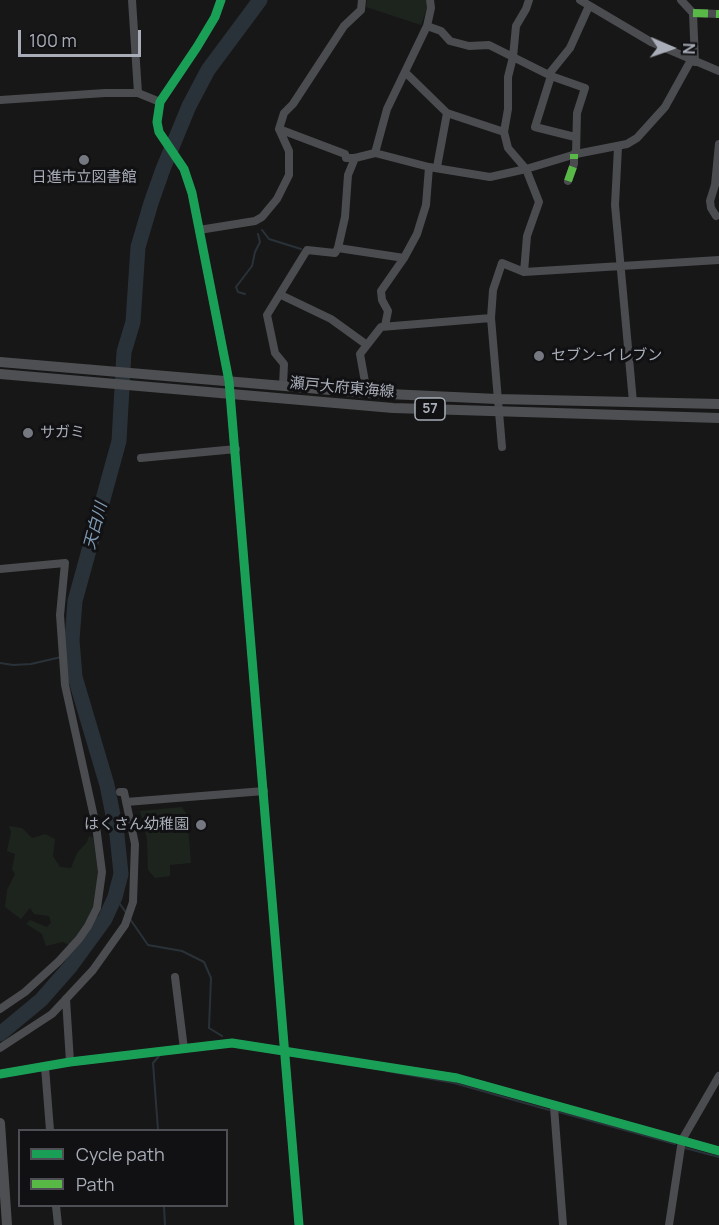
<!DOCTYPE html>
<html>
<head>
<meta charset="utf-8">
<style>
  body { margin:0 }
  #map { position:relative; width:719px; height:1225px; overflow:hidden; background:#171717; font-family:Manrope,sans-serif }
  canvas { display:block }
  .legend { position:absolute; left:18px; top:1129px; width:210px; height:78px; box-sizing:border-box; background:#111113; border:2px solid #4d4f55; margin:0; padding:8px 10px; list-style:none; font-size:18px; color:#a8adb8 }
  .legend li { display:flex; align-items:center; gap:12px; height:30px }
  .legend b { width:30px; border:2px solid #4d4f55 }
  .north { position:absolute; left:641px; top:18px; width:60px; height:60px; -webkit-text-stroke:4px #111113; paint-order:stroke; rotate:92deg; font-size:16px; font-weight:700; line-height:24px; text-align:center; color:#a8adb8 }
  .north::after { content:''; display:block; margin:auto; width:21px; height:27px; background:#a8adb8; clip-path:polygon(50% 0,100% 100%,50% 72%,0 100%) }
  .scale { position:absolute; left:18px; top:30px; width:123px; height:27px; box-sizing:border-box; border:3px solid #a8adb8; border-top:0; padding-left:8px; font-size:18px; line-height:21px; white-space:nowrap; color:#a8adb8; -webkit-text-stroke:4px #111113; paint-order:stroke }
</style>
</head>
<body>
<div id="map">
<canvas width="719" height="1225"></canvas>
<ul class="legend">
<li><b style="height:8px;background:#1a9f57"></b>Cycle path</li>
<li><b style="height:8px;background:#58b947"></b>Path</li>
</ul>
<div class="north">N</div>
<div class="scale">100 m</div>
</div>
<script>
const ctx = document.querySelector('canvas').getContext('2d');
ctx.lineJoin = 'round';
function fill(path, color) {
  ctx.fillStyle = color;
  ctx.fill(path, 'evenodd');
}
function shape(rows) {
  const path = new Path2D();
  for (const r of rows) {
    path.moveTo(r[0], r[1]);
    for (let i = 2; i < r.length; i += 2) path.lineTo(r[i], r[i + 1]);
  }
  return path;
}
function trace(path, color, width, dash) {
  ctx.strokeStyle = color;
  ctx.lineWidth = width;
  ctx.lineCap = dash ? 'butt' : 'round';
  ctx.setLineDash(dash || []);
  ctx.stroke(path);
}
function drawText(font, color, halo, rows, align = 'center') {
  ctx.font = font + ' Manrope,"Noto Sans JP",sans-serif';
  ctx.lineWidth = 6;
  ctx.setLineDash([]);
  ctx.textBaseline = 'middle';
  ctx.strokeStyle = halo;
  ctx.fillStyle = color;
  for (const [text, x, y, turn = 0] of rows) {
    ctx.save();
    ctx.translate(x, y);
    ctx.rotate((+turn || 0) * Math.PI / 180);
    ctx.textAlign = isNaN(turn) ? turn : align;
    if (halo) ctx.strokeText(text, 0, 0);
    ctx.fillText(text, 0, 0);
    ctx.restore();
  }
}
fill(shape([
  [367,0,426,0,427,8,421,25,366,7],
  [182,807,187,815,191,863,170,865,170,876,155,878,148,870,147,839,140,811],
  [9,826,22,828,32,838,45,834,55,839,53,856,60,867,71,868,77,853,87,842,89,836,93,838,98,871,95,908,71,946,63,942,46,946,42,934,26,924,30,920,47,927,51,923,49,916,34,914,30,908,21,919,5,907,7,890,15,874,12,869,15,854,7,851,11,832]
]), '#1d241e');
trace(shape([
  [262,230,269,239,301,249],
  [245,294,238,292,236,287,252,266,255,252,260,242,258,234],
  [0,663,13,665,31,664,74,654],
  [115,897,127,914],
  [130,919,148,945,182,951,204,962,211,978,209,1028,222,1036],
  [386,1071,454,1083,549,1110],
  [559,1112,675,1144],
  [158,1130,153,1063,159,1056],
  [685,1148,719,1157],
  [164,1206,165,1225]
]), '#2a3239', 2);
trace(shape([
  [0,1034,41,1000,70,967,105,919,115,897,121,874,117,835,107,785,75,677,72,640,75,601,119,441,124,352,133,322,138,247,151,203,163,169,189,106,208,70,260,0]
]), '#2a3239', 15);
trace(shape([
  [132,0,138,93],
  [221,0,215,17,197,47,160,102,157,122,159,132,184,169,192,193,229,381,299,1225],
  [580,0,651,42,719,71],
  [681,0,693,13,695,62],
  [693,13,719,14],
  [427,26,441,31,450,41,469,46,489,45,551,76,585,88,577,113,576,154],
  [406,73,447,113,504,132],
  [549,74,570,48,589,6],
  [551,76,535,127,575,137],
  [0,100,105,93,138,93,160,102],
  [279,129,345,154,346,158,355,158,375,153,387,109,427,26,431,8,430,0],
  [618,147,615,205,633,402],
  [375,153,429,167,490,177,526,169,576,154,627,144,637,138,665,107,691,60],
  [437,167,447,113],
  [568,181,574,164,574,154],
  [716,216,711,208,710,201,715,185,719,144],
  [199,230,255,221,262,217,277,199,289,175,289,151,279,129,284,113,293,104,344,26,361,10,362,0],
  [338,248,404,258],
  [524,272,527,236,539,202,526,169,508,148,504,132,508,109,508,77,513,57,516,26,526,9,529,0],
  [281,295,331,319,367,345,360,354,367,393],
  [385,326,388,311,382,300,381,291,404,258,417,234,426,205,429,167],
  [367,345,381,327,491,318],
  [283,386,284,364,275,353,267,315,307,250,335,253,338,248,345,217,348,175,355,158],
  [502,447,491,318,493,290,502,263,524,272,719,260],
  [141,458,236,449],
  [0,569,65,563,60,615,65,685,96,826,102,872,97,908,88,926,79,939,59,961,25,992,0,1009],
  [126,802,264,791],
  [175,977,184,1049],
  [66,999,70,1062],
  [0,1048,52,1014,93,970,125,925,133,902,135,844,124,792,120,792],
  [45,1067,50,1130],
  [0,1074,70,1062,232,1043,457,1078,719,1151],
  [554,1107,563,1225],
  [56,1206,58,1225],
  [669,1225,682,1140,719,1076]
]), '#4b4c50', 8);
trace(shape([
  [0,362,367,393,497,399,719,404],
  [0,374,393,408,719,418],
  [0,1123,7,1225]
]), '#4d4f52', 10);
trace(shape([
  [693,13,719,14],
  [568,181,574,164,574,154]
]), '#58b947', 8, [15, 8]);
trace(shape([
  [221,0,215,17,197,47,160,102,157,122,159,132,184,169,192,193,229,381,299,1225],
  [0,1074,70,1062,232,1043,457,1078,719,1151]
]), '#1a9f57', 9);
for (const [x, y, r, color] of [
  [84,160,6,"#757880"],
  [539,356,6,"#757880"],
  [28,433,6,"#757880"],
  [201,825,6,"#757880"]
]) {
  const dot = new Path2D();
  dot.arc(x, y, r, 0, 2 * Math.PI);
  ctx.fillStyle = color;
  ctx.fill(dot);
  trace(dot, '#111113', 2);
}
for (const [x, y, w] of [
  [430,409,30]
]) {
  const box = new Path2D();
  box.roundRect(x - w / 2, y - 11, w, 22, 4.5);
  ctx.fillStyle = '#111113';
  ctx.fill(box);
  trace(box, '#a8adb8', 1.5);
}
drawText('bold 14px', '#a8adb8', null, [
  ["57",430,409]
]);
drawText('15px', '#a8adb8', '#111113', [
  ["日進市立図書館",84,178,"center"],
  ["セブン-イレブン",551,356],
  ["サガミ",40,433],
  ["はくさん幼稚園",189,825,"right"]
], 'left');
drawText('15px', '#a8adb8', '#111113', [
  ["瀬戸大府東海線",342,388,5]
]);
drawText('italic 16px', '#7f9bb3', '#111113', [
  ["天白川",96,526,-75]
]);
</script>
</body>
</html>
